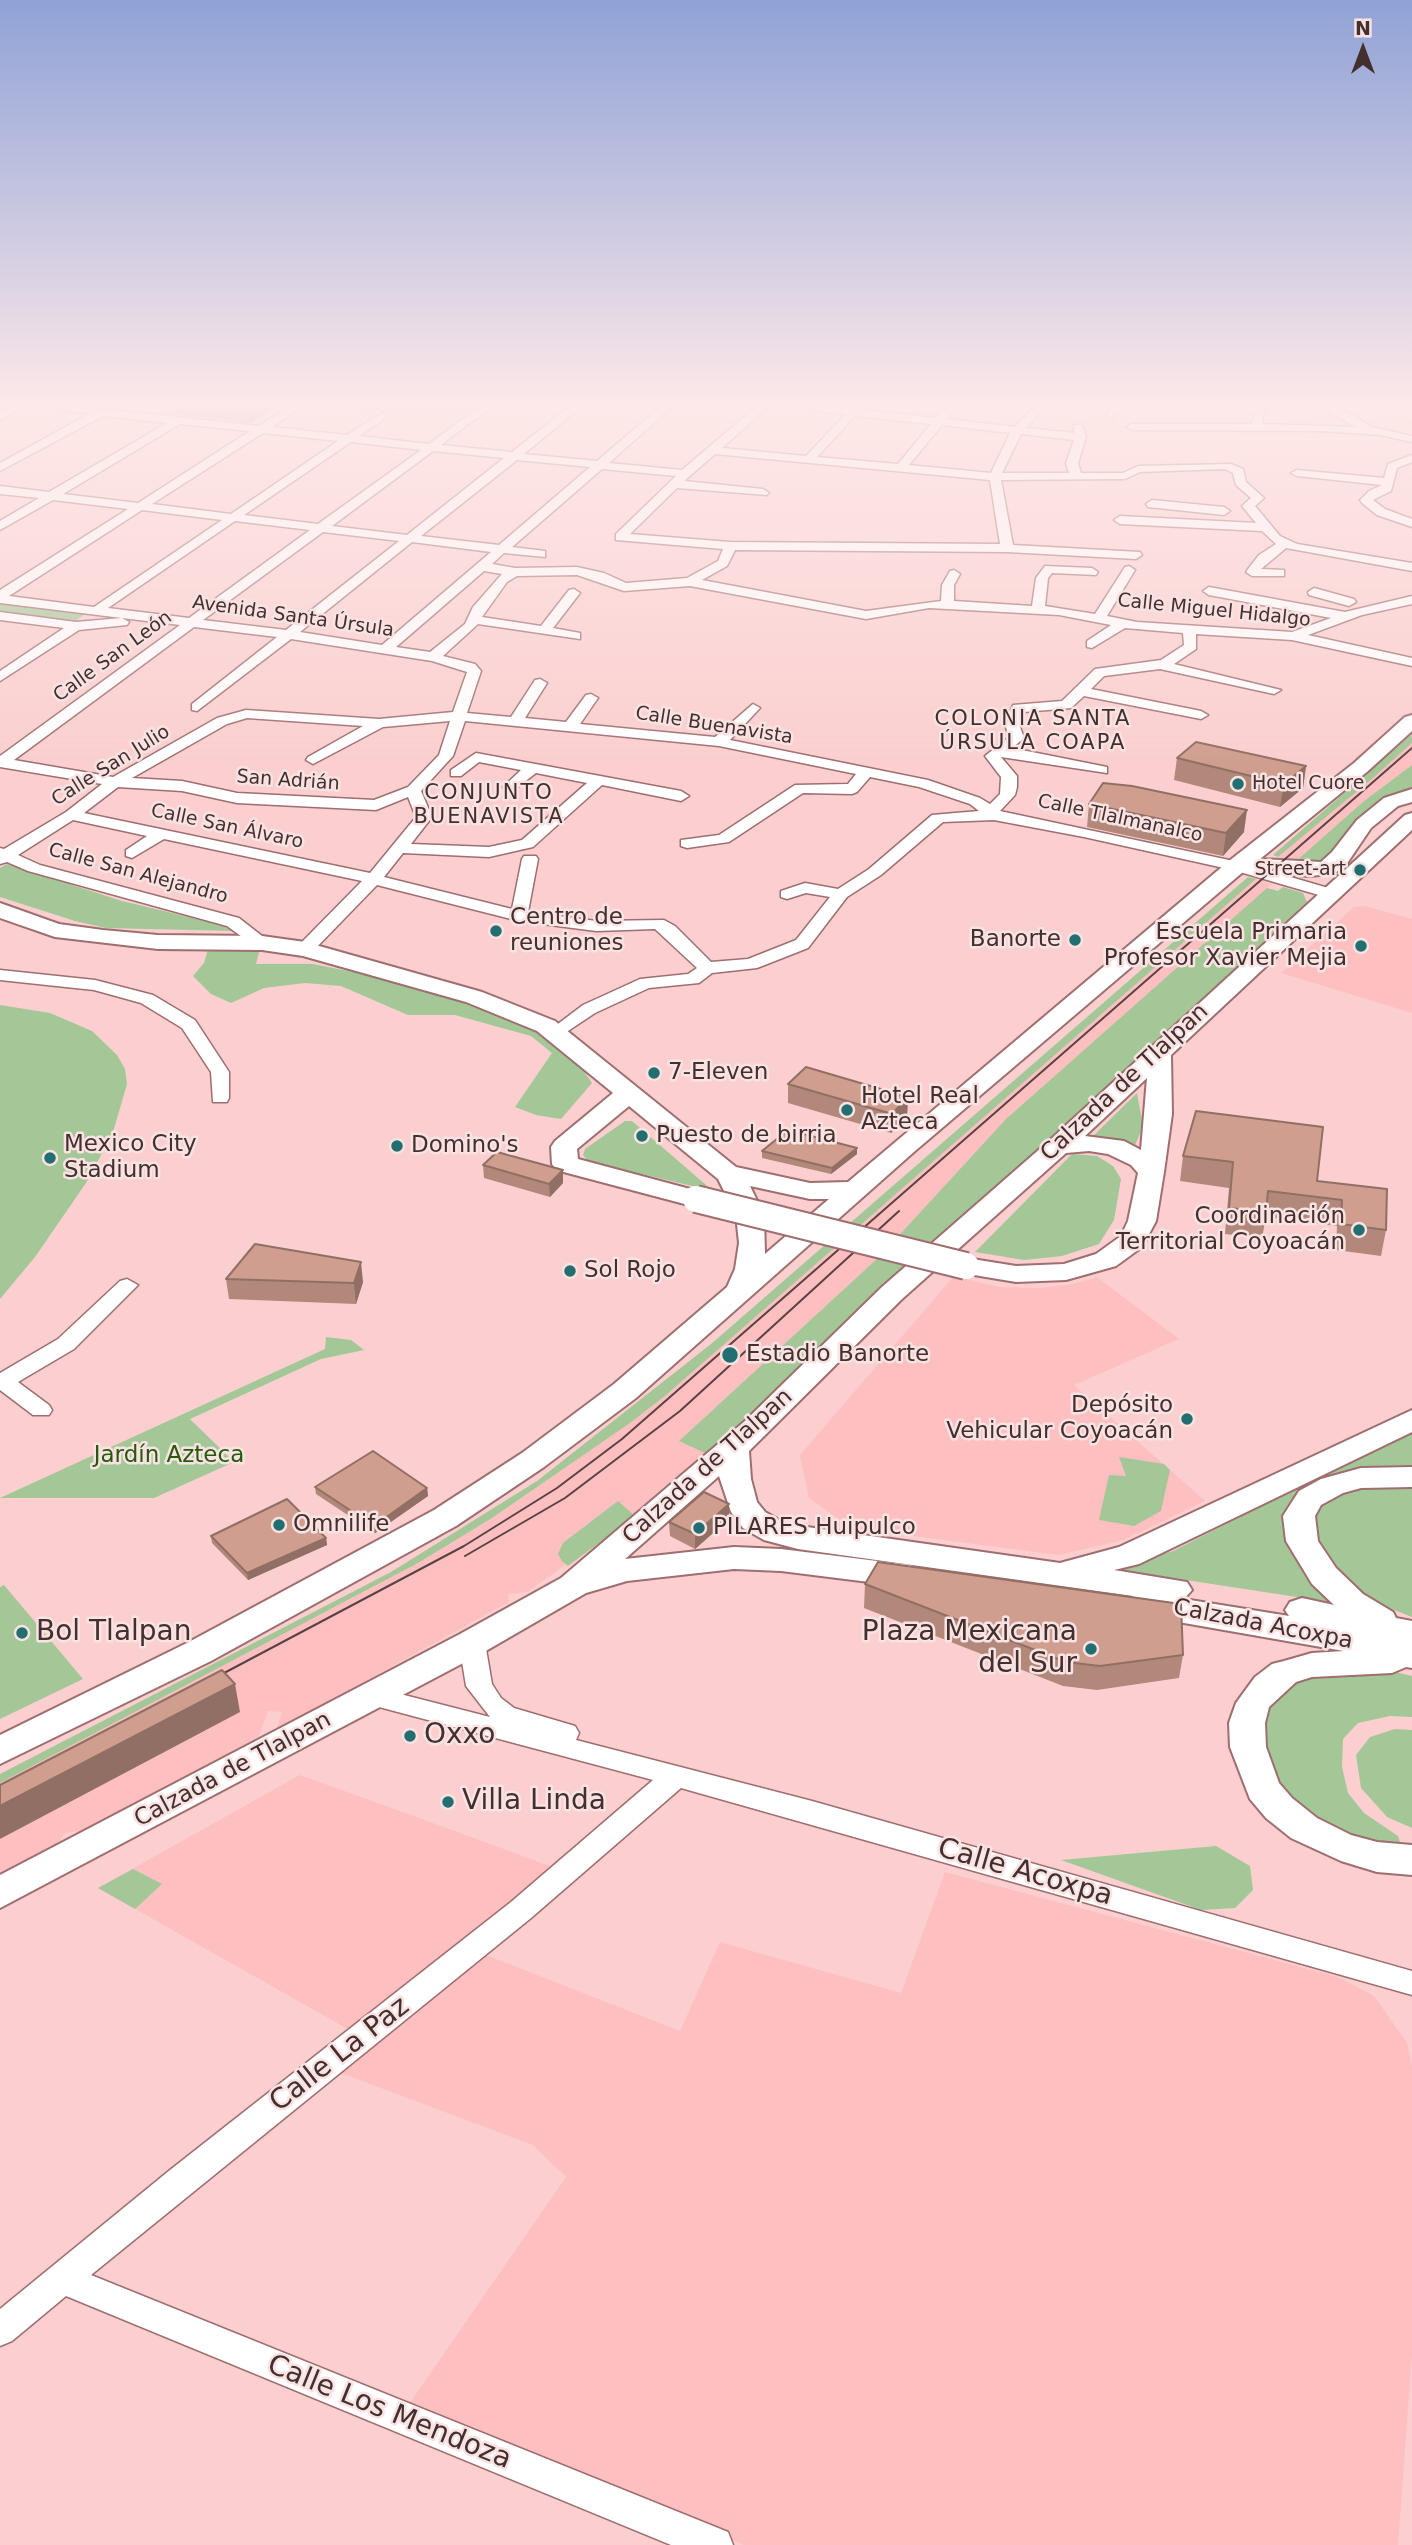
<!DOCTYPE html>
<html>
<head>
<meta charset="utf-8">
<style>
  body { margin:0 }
  #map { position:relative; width:1412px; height:2545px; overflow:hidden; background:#fbcfcf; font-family:"DejaVu Sans",sans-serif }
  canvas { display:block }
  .north { position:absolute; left:1328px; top:14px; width:70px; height:70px; -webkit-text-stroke:5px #f9e2e2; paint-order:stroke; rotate:0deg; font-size:19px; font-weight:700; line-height:28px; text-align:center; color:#442f2f }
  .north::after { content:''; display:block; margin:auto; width:24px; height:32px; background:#442f2f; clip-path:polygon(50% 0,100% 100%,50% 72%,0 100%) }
</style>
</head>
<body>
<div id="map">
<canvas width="1412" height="2545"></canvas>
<div class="north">N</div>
</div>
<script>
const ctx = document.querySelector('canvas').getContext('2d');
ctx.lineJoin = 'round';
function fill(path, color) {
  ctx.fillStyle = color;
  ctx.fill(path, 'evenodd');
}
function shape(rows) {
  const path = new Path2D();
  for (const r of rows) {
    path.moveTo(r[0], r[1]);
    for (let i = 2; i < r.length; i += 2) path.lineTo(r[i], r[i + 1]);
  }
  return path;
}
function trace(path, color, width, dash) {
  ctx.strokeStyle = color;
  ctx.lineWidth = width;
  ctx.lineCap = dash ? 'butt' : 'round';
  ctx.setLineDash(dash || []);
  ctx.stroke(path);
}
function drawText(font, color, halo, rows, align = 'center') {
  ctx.font = font + ' "DejaVu Sans",sans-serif';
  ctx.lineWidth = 5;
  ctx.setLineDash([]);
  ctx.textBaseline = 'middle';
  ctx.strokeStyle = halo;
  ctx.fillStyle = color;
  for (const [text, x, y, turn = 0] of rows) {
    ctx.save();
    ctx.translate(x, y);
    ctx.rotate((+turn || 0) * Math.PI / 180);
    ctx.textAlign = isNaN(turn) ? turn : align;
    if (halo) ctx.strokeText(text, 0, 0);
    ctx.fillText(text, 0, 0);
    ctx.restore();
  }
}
fill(shape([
  [317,407,476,407,456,422],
  [1412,743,1412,765,1364,801,1295,862,1278,857],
  [1256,879,1272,884,1006,1119,880,1256,680,1440,707,1454,635,1516,527,1592,508,1594,509,1602,276,1730,282,1712,268,1711,258,1738,88,1830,65,1833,58,1843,0,1874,0,1783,418,1563,492,1518,630,1423,665,1396],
  [1365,906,1412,919,1412,1013,1281,973,1354,907],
  [954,1276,999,1287,1040,1288,1073,1284,1097,1277,1179,1339,1074,1385,1205,1501,1124,1540,1059,1555,851,1528,809,1498,800,1455],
  [300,1775,455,1831,555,1868,353,2032,98,1888],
  [945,1872,1338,1977,1374,1996,1407,2043,1412,2067,1412,2354,1398,2545,744,2545,407,2407,566,2177,533,2145,333,2070,476,1951,680,2031,720,1942,901,1993]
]), '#febfc1');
fill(shape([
  [0,603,85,614,74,622,0,612],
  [1412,734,1412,743,1374,777,1278,857,1273,855],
  [1412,765,1412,793,1327,862,1295,862,1364,801],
  [7,864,122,901,235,928,234,931,106,928,75,921,0,897,0,868],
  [1248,877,1256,879,665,1396,630,1423,492,1518,418,1563,0,1783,0,1774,391,1572,537,1481,711,1344],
  [1283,887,1303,893,1307,902,988,1198,707,1454,679,1441,880,1256,1006,1119,1267,888,1278,891],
  [209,946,260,949,256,964,313,964,358,973,483,1008,533,1028,577,1061,592,1083,561,1119,536,1115,515,1107,552,1053,531,1036,455,1015,408,1015,341,986,305,983,264,988,231,1003,211,994,193,976,204,963],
  [0,1005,50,1013,92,1031,117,1055,125,1069,127,1084,113,1132,88,1180,35,1257,0,1299],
  [1137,1093,1143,1126,1134,1148,1093,1136],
  [625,1121,632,1121,713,1191,588,1161,583,1155,585,1149],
  [1072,1154,1097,1156,1113,1166,1121,1179,1114,1220,1099,1244,1062,1256,1024,1260,975,1252],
  [326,1337,351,1340,364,1350,321,1359,190,1419,234,1462,154,1498,0,1498,325,1349],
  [1412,1430,1412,1468,1392,1466,1351,1471,1302,1493,1285,1511,1287,1534,1336,1603,1114,1569,1173,1551],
  [1119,1457,1164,1464,1170,1470,1161,1511,1134,1526,1099,1520,1109,1475,1126,1476],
  [1363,1486,1412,1486,1412,1617,1362,1597,1322,1559,1309,1524,1327,1498],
  [618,1501,635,1516,568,1566,562,1561,558,1554,563,1543],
  [4,1585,83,1679,0,1719,0,1587],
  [1378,1668,1412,1676,1412,1717,1390,1716,1358,1723,1343,1739,1342,1767,1348,1793,1364,1813,1398,1836,1403,1851,1328,1834,1273,1789,1261,1714,1276,1694,1303,1677],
  [1395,1729,1412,1730,1412,1828,1387,1817,1361,1788,1356,1755,1370,1737],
  [1216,1846,1250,1866,1253,1890,1235,1908,1201,1910,1061,1860],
  [133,1869,162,1884,135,1909,98,1888]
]), '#a4c797');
const minor = shape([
  [10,407,23,407,0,420,0,413,10,407],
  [44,407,102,409,259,426,288,407,301,407,272,427,347,435,382,413,387,416,386,418,359,436,429,444,479,407,491,407,441,445,512,452,569,407,581,407,524,454,597,461,660,407,672,407,609,463,682,470,756,407,768,407,722,448,806,456,845,415,797,407,863,407,861,410,936,418,945,407,956,407,947,419,1015,427,1034,407,1045,407,1026,428,1074,433,1074,425,1082,425,1086,437,1078,463,1081,473,1123,473,1138,466,1231,464,1243,469,1246,482,1264,498,1255,506,1280,536,1297,544,1412,563,1412,571,1286,548,1261,569,1284,570,1284,576,1252,576,1246,572,1248,569,1259,555,1276,544,1262,531,1120,524,1114,520,1120,516,1256,523,1242,506,1251,498,1236,485,1233,473,1225,469,1140,472,1125,479,1001,480,1013,545,1140,552,1142,555,1136,559,1007,552,735,550,727,566,702,580,866,611,941,601,942,585,950,571,954,570,960,574,954,585,954,601,1032,606,1036,578,1045,566,1092,568,1098,572,1096,575,1052,573,1048,578,1045,606,1095,614,1125,567,1129,566,1135,570,1107,616,1137,622,1292,632,1331,618,1209,595,1203,591,1209,587,1345,612,1412,596,1412,604,1362,615,1308,635,1412,658,1412,666,1292,640,1196,634,1196,649,1174,664,1281,690,1274,694,1160,669,1104,676,1091,689,1201,711,1208,715,1201,719,1084,696,1071,708,1024,712,1019,724,1024,738,1012,748,1107,767,1107,773,1001,757,1017,776,1017,787,1015,795,1000,811,1243,863,1335,890,1335,896,1329,898,1233,870,1084,837,994,820,943,822,881,875,847,897,808,948,757,968,712,973,699,983,649,988,595,1013,556,1039,550,1038,547,1034,550,1030,583,1005,640,979,688,974,697,968,655,929,596,931,519,921,377,885,311,953,305,954,296,949,299,945,362,881,164,839,132,858,126,856,126,850,147,836,73,820,18,855,40,865,239,918,271,943,268,947,256,947,227,926,28,871,7,862,0,864,0,848,4,849,66,812,102,784,0,767,0,756,180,625,122,618,129,622,127,625,79,630,0,681,0,671,64,628,0,620,0,612,76,622,122,618,0,603,0,590,128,509,53,500,0,530,0,521,39,498,0,494,0,486,49,492,167,423,103,416,0,471,0,463,89,414,44,407],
  [855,416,931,424,898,464,817,457,855,416],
  [180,424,250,431,138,503,63,494,180,424],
  [942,425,1010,433,991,473,909,465,942,425],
  [263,433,338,441,231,514,152,504,263,433],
  [1021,434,1074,440,1066,463,1069,473,1002,473,1021,434],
  [351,442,421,450,318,524,244,515,351,442],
  [433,451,504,458,407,535,332,526,433,451],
  [715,454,990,480,1000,544,730,542,630,534,677,488,767,495,769,493,763,489,684,481,715,454],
  [517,460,590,467,499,545,421,536,517,460],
  [602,469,676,476,616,534,616,540,723,549,718,561,687,578,626,583,604,573,577,567,515,568,492,564,504,553,545,557,545,551,512,547,602,469],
  [142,510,222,520,94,607,9,596,142,510],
  [235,521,310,530,189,618,108,608,235,521],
  [323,532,399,541,286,630,203,620,323,532],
  [412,542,491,552,382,645,300,632,412,542],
  [484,571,502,574,473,607,465,624,430,652,396,647,484,571],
  [577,575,624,591,690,586,866,619,929,608,1059,615,1111,625,1087,641,1087,647,1092,648,1125,628,1183,633,1184,645,1161,660,1095,669,1062,701,1013,705,1005,724,1009,737,985,756,1001,777,1000,794,990,804,980,798,928,780,730,740,760,708,753,704,715,737,580,724,598,698,591,694,586,695,566,722,525,718,547,683,540,679,535,680,511,717,467,713,481,671,475,664,443,656,478,624,580,639,580,633,553,628,580,593,574,589,569,590,541,626,482,617,507,582,517,576,577,575],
  [194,627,277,637,192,704,192,710,197,711,291,639,432,661,467,672,453,712,379,719,246,710,217,718,113,777,14,760,194,627],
  [247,718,363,726,308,757,306,760,313,764,383,727,450,721,439,755,408,787,374,800,237,793,182,781,132,778,227,724,247,718],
  [465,721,719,746,856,774,848,784,795,785,719,835,681,840,681,846,687,848,729,842,803,793,852,794,857,792,870,777,919,787,970,804,979,811,932,815,869,869,838,889,805,883,781,891,781,897,787,899,806,893,830,897,796,940,748,959,711,962,675,926,664,920,596,921,528,912,538,859,536,856,524,856,522,859,512,909,384,877,403,853,489,857,533,847,602,785,681,801,689,796,681,791,476,753,451,770,451,776,461,776,479,762,521,770,503,787,511,792,536,773,587,783,522,840,489,847,411,844,432,817,421,791,453,756,465,721],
  [118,787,182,791,237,803,376,810,408,797,416,817,370,873,84,813,118,787],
  [1112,407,1122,408,1112,418,1107,415,1112,407],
  [1258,407,1268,407,1262,418,1263,424,1356,427,1329,412,1328,407,1338,407,1372,427,1412,436,1412,442,1380,435,1320,431,1132,430,1127,427,1132,424,1252,424,1258,407],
  [1412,455,1412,462,1397,468,1391,491,1373,500,1385,509,1412,519,1412,527,1377,515,1362,503,1360,500,1369,491,1382,485,1297,476,1291,473,1297,470,1384,478,1388,464,1412,455],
  [1152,500,1224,507,1230,511,1224,515,1148,507,1146,504,1152,500],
  [1314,588,1354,599,1356,602,1349,606,1309,595,1308,592,1314,588],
  [0,970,95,980,153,995,195,1020,229,1072,229,1098,227,1102,213,1102,211,1072,182,1028,141,1003,94,990,0,980,0,970],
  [127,1279,138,1285,74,1349,18,1382,49,1405,52,1410,49,1415,33,1415,0,1390,0,1373,58,1339,120,1281,127,1279],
  [472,1634,481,1637,485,1643,492,1684,501,1698,514,1708,575,1726,579,1733,576,1740,812,1801,1412,1971,1412,1995,681,1788,531,1918,91,2275,728,2532,733,2545,671,2545,66,2296,12,2341,0,2346,0,2309,170,2170,511,1902,653,1780,364,1703,360,1696,364,1689,373,1687,490,1717,466,1686,459,1643,463,1637,472,1634]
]);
const major = shape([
  [1412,715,1412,731,1368,771,1260,859,1321,862,1332,852,1357,820,1384,798,1412,789,1412,802,1398,806,1371,828,1348,862,1335,873,1311,876,1243,872,915,1151,636,1398,544,1467,456,1526,211,1661,0,1764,0,1735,187,1643,434,1510,522,1453,614,1384,727,1287,735,1269,739,1243,736,1215,718,1179,629,1106,577,1149,578,1159,705,1193,709,1199,705,1205,696,1207,556,1170,552,1164,551,1147,555,1141,613,1093,537,1031,466,1002,303,956,262,950,158,949,55,937,0,918,0,903,59,924,103,930,158,935,262,936,305,942,482,992,555,1021,736,1167,810,1183,848,1182,1229,861,1354,763,1405,717,1412,715],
  [750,1186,810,1199,829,1199,765,1254,764,1215,750,1186],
  [1412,813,1412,830,1171,1055,1172,1114,1164,1172,1156,1221,1142,1247,1116,1266,1066,1280,1016,1282,956,1272,952,1266,956,1260,966,1258,1016,1266,1064,1264,1096,1254,1121,1236,1128,1221,1138,1173,1131,1165,1108,1154,1089,1151,1066,1153,902,1299,749,1451,751,1479,757,1502,765,1512,786,1524,1060,1563,1119,1547,1412,1410,1412,1432,1139,1564,1114,1570,1187,1582,1192,1590,1184,1599,1289,1616,1285,1610,1290,1602,1302,1598,1334,1605,1312,1584,1286,1541,1283,1516,1299,1491,1321,1479,1361,1468,1412,1467,1412,1487,1361,1488,1343,1493,1321,1505,1315,1516,1318,1541,1336,1568,1363,1594,1393,1612,1396,1618,1412,1621,1412,1668,1406,1667,1392,1673,1312,1677,1296,1682,1269,1707,1265,1723,1266,1747,1279,1783,1292,1798,1317,1818,1351,1835,1377,1842,1412,1845,1412,1875,1377,1872,1341,1861,1291,1838,1266,1818,1250,1799,1230,1747,1229,1723,1236,1703,1255,1677,1272,1664,1284,1661,1312,1653,1344,1651,1144,1616,1132,1612,1127,1604,1133,1596,798,1549,764,1540,743,1528,731,1512,719,1476,625,1559,734,1547,781,1549,909,1565,921,1568,925,1576,921,1584,909,1587,781,1571,734,1569,627,1581,586,1593,484,1652,0,1908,0,1875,460,1634,561,1578,745,1421,882,1287,1050,1140,1405,815,1412,813],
  [1147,1078,1141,1150,1124,1141,1085,1136,1147,1078]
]);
trace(minor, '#9f6e6f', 3);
trace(major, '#9f6e6f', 4);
fill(minor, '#fff');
fill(major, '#fff');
trace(shape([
  [465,1556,565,1498,680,1411,899,1211],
  [209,1681,464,1546,557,1488,622,1439,1412,748]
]), '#5a4242', 2);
const majorBridge = shape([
  [696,1199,966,1266]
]);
trace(majorBridge, '#9f6e6f', 30, []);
trace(majorBridge, '#fff', 26);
fill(shape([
  [173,407,276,407,251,423,174,414],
  [1177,758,1306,766,1303,788,1280,807,1174,780],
  [1089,804,1244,832,1223,856,1087,827],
  [788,1084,908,1097,907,1116,891,1133,788,1103],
  [1323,1127,1317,1181,1386,1230,1381,1256,1336,1250,1337,1226,1266,1217,1262,1238,1225,1234,1229,1188,1180,1181,1183,1156],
  [762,1151,857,1154,831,1174,762,1158],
  [483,1165,563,1183,550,1197,484,1178],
  [226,1279,363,1282,356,1304,229,1299],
  [315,1487,427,1488,428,1496,375,1533,316,1494],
  [729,1504,729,1519,695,1549,670,1536,669,1522],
  [211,1536,326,1538,327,1545,248,1580,212,1543],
  [865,1584,1183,1655,1179,1678,1097,1690,1063,1686,864,1608]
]), '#b2887b');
fill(shape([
  [249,407,276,407,251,423],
  [1306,766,1303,788,1280,807,1284,784],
  [1247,810,1244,832,1223,856,1226,833],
  [908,1097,907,1116,891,1133,892,1114],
  [857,1148,857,1154,831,1174,832,1168],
  [563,1170,563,1183,550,1197,549,1184],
  [361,1262,363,1282,356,1304,354,1283],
  [427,1488,428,1496,375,1533,374,1526],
  [729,1504,729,1519,695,1549,695,1534],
  [326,1538,327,1545,248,1580,247,1573],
  [235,1684,240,1712,0,1839,0,1806]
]), '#916f64');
const building = shape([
  [1196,742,1306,766,1284,784,1177,758,1196,742],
  [1103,783,1132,786,1247,810,1226,833,1089,804,1103,783],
  [806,1067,908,1097,892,1114,788,1084,806,1067],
  [1196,1111,1323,1127,1317,1181,1387,1189,1386,1230,1341,1224,1342,1200,1268,1191,1266,1212,1229,1208,1233,1162,1183,1156,1196,1111],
  [788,1130,857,1148,832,1168,762,1151,788,1130],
  [497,1152,563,1170,549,1184,483,1165,497,1152],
  [255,1244,361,1262,354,1283,226,1279,255,1244],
  [373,1451,427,1488,374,1526,315,1487,373,1451],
  [704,1492,729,1504,695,1534,669,1522,704,1492],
  [287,1499,326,1538,247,1573,211,1536,287,1499],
  [878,1562,1181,1604,1183,1655,1100,1666,1066,1662,865,1584,878,1562],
  [222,1670,235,1684,0,1806,0,1785,222,1670]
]);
fill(building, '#cf9e8f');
trace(building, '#916f64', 2);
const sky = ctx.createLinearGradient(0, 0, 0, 764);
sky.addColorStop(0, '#90a2d6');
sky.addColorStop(0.53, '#fde9e9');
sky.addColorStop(1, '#fde9e900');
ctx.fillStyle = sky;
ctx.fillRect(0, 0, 1412, 764);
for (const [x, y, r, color] of [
  [1238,784,7,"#236e70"],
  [1360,870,7,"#236e70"],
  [496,931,7,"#236e70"],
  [1075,940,7,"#236e70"],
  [1361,946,7,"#236e70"],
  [654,1073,7,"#236e70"],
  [847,1110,7,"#236e70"],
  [642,1136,7,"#236e70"],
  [397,1146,7,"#236e70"],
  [50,1158,7,"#236e70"],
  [1359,1230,7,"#236e70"],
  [570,1271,7,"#236e70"],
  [730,1355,9,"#236e70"],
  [1187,1419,7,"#236e70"],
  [279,1525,7,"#236e70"],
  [699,1528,7,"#236e70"],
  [22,1633,7,"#236e70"],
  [1091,1649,7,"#236e70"],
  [410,1736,7,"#236e70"],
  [448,1802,7,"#236e70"]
]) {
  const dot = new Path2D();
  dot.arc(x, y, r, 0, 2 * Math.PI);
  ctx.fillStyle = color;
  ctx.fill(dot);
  trace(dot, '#f9e2e2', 2.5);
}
drawText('19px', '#442f2f', '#f9e2e2', [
  ["Calle Miguel Hidalgo",1214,611,6],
  ["Avenida Santa Úrsula",293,617,8],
  ["Calle San León",113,657,-36],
  ["Calle Buenavista",714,726,9],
  ["Calle San Julio",111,766,-32],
  ["San Adrián",288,781,4],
  ["Calle Tlalmanalco",1120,819,12],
  ["Calle San Álvaro",227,827,12],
  ["Calle San Alejandro",138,874,15]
]);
drawText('19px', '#442f2f', '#f9e2e2', [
  ["Hotel Cuore",1252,784],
  ["Street-art",1346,870,"right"]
], 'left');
ctx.letterSpacing = '2px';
drawText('21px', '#442f2f', '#f9e2e2', [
  ["COLONIA SANTA",1033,720],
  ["ÚRSULA COAPA",1033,744],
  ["CONJUNTO",489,794],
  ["BUENAVISTA",489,818]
]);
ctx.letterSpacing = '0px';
drawText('23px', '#442f2f', '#f9e2e2', [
  ["Centro de",510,918],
  ["reuniones",510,944],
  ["Escuela Primaria",1347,933,"right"],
  ["Profesor Xavier Mejia",1347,959,"right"],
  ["Banorte",1061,940,"right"],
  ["7-Eleven",668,1073],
  ["Hotel Real",861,1097],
  ["Azteca",861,1123],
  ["Puesto de birria",656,1136],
  ["Mexico City",64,1145],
  ["Stadium",64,1171],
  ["Domino's",411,1146],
  ["Coordinación",1345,1217,"right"],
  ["Territorial Coyoacán",1345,1243,"right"],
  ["Sol Rojo",584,1271],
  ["Estadio Banorte",746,1355],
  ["Depósito",1173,1406,"right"],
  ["Vehicular Coyoacán",1173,1432,"right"],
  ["Omnilife",293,1525],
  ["PILARES Huipulco",713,1528]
], 'left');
drawText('23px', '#442f2f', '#f9e2e2', [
  ["Calzada de Tlalpan",1125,1083,-43],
  ["Calzada de Tlalpan",708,1467,-42],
  ["Calzada Acoxpa",1263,1625,11],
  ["Calzada de Tlalpan",233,1770,-28]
]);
drawText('23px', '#27590c', '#f9e2e2', [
  ["Jardín Azteca",169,1456]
]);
drawText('28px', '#442f2f', '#f9e2e2', [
  ["Bol Tlalpan",36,1633],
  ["Plaza Mexicana",1077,1633,"right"],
  ["del Sur",1077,1665,"right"],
  ["Oxxo",424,1736],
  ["Villa Linda",462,1802]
], 'left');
drawText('28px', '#442f2f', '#f9e2e2', [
  ["Calle Acoxpa",1025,1873,16],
  ["Calle La Paz",340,2055,-38],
  ["Calle Los Mendoza",389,2413,22]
]);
</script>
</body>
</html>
